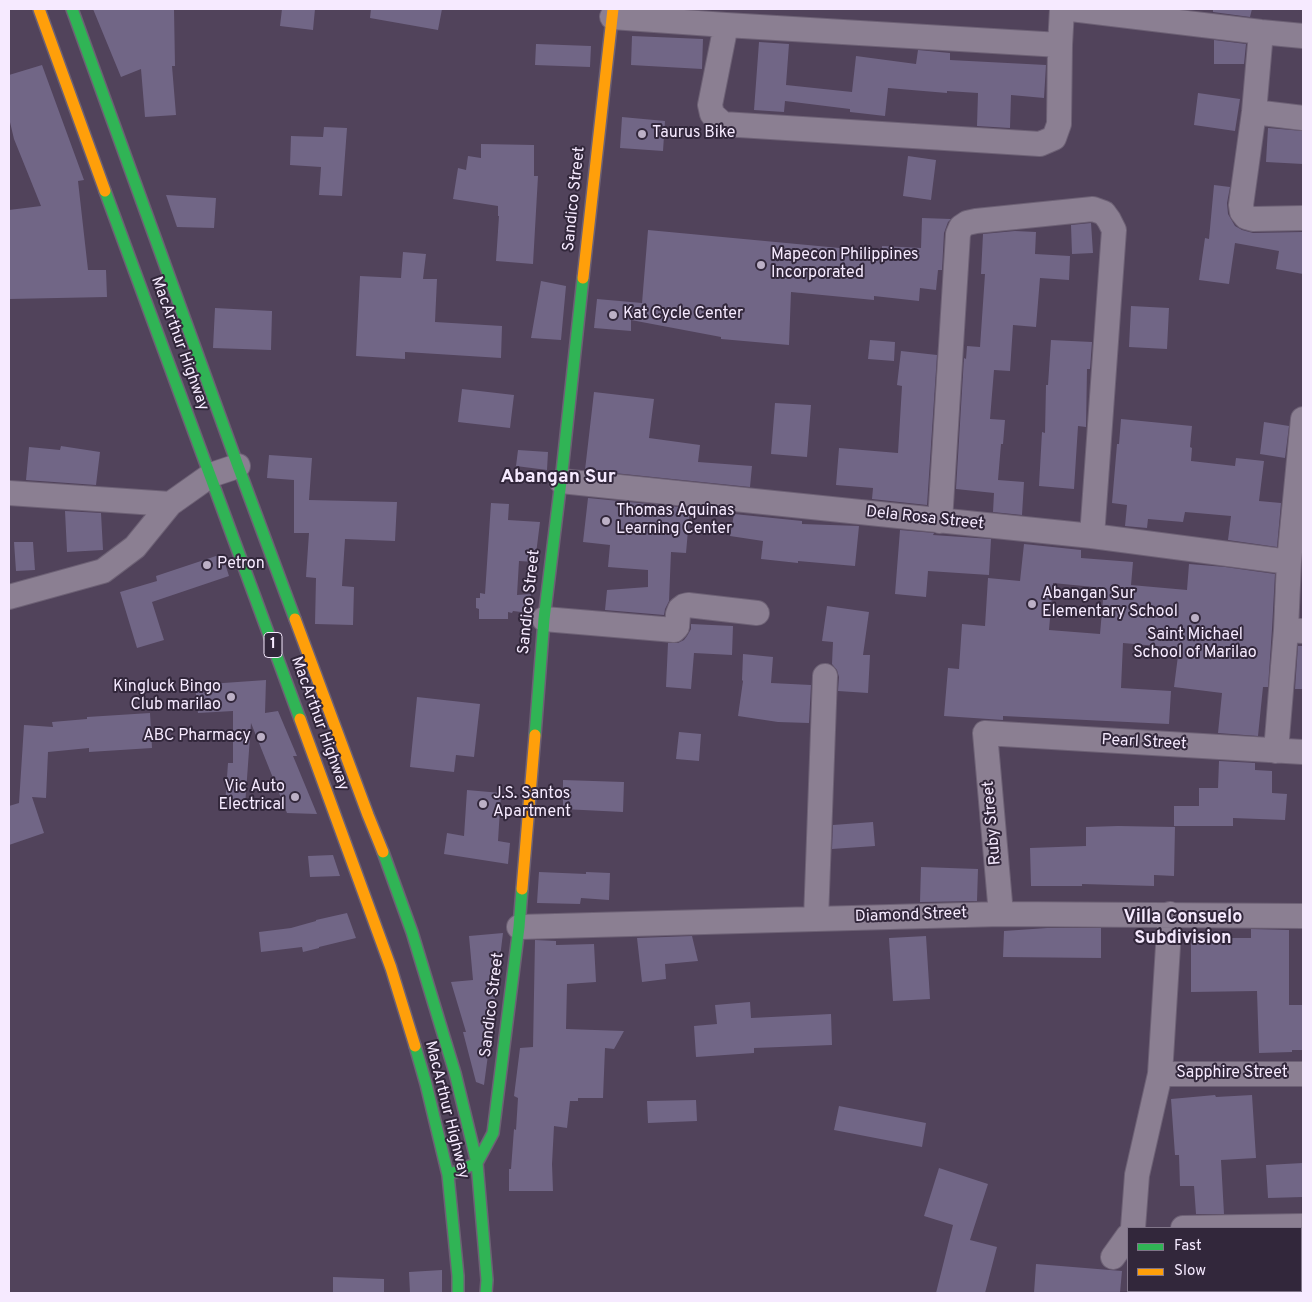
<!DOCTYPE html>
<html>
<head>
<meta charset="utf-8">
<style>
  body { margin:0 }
  #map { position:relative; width:1312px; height:1302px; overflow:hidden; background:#51435b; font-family:Overpass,sans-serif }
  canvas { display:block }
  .frame { position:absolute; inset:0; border:10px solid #f6eaff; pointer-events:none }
  .legend { position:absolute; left:1127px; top:1227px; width:175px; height:65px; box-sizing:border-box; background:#32273b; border:1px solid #807589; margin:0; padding:6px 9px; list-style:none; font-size:15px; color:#f6eaff }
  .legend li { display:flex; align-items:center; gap:10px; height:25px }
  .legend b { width:25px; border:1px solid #807589 }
</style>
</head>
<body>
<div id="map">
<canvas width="1312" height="1302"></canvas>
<div class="frame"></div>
<ul class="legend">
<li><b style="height:6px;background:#30b455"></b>Fast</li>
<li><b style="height:6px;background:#ff9f0a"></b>Slow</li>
</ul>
</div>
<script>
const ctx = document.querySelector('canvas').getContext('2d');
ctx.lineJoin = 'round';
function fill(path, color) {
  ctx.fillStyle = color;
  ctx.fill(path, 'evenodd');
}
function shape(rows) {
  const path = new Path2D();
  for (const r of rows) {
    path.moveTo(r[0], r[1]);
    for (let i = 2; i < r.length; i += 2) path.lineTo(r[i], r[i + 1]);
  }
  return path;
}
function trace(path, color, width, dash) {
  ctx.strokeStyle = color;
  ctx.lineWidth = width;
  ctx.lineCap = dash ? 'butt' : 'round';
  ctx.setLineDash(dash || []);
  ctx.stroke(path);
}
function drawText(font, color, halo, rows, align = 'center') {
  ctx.font = font + ' Overpass,sans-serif';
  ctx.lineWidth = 4;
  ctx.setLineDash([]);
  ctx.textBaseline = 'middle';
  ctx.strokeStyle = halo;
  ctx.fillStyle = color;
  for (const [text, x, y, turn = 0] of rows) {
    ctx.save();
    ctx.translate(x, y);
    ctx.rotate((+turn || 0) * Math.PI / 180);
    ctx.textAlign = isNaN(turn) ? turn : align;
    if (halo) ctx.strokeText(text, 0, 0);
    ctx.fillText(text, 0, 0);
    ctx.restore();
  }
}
fill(shape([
  [93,9,174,9,175,66,172,66,176,115,145,117,141,69,121,77],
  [282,9,315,9,313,30,280,26],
  [371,9,442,9,438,30,370,18],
  [1213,9,1252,9,1250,17,1213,12],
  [632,36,703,39,702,69,631,65],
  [1214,40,1246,44,1244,64,1214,64],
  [759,42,789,44,786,85,852,92,856,56,916,64,918,50,950,53,950,60,1046,65,1044,98,1011,95,1010,128,977,126,978,93,947,91,947,93,888,88,885,116,850,112,850,109,785,101,784,112,754,110],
  [536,44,591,46,590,67,535,65],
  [42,65,84,180,78,181,88,270,106,270,107,297,9,299,9,210,41,206,14,139,9,118,9,75],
  [1198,93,1240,99,1235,131,1194,125],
  [622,117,665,121,663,151,620,148],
  [324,127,347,128,342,196,319,195,321,167,290,165,291,136,323,137],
  [1268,128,1303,131,1303,164,1266,162],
  [481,144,534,145,534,176,538,176,533,264,496,261,499,216,498,216,498,206,453,199,458,168,466,170,468,156,481,158],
  [908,156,936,160,931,200,903,196],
  [1214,185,1230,187,1227,203,1228,214,1235,226,1242,230,1253,233,1303,232,1303,274,1276,269,1279,251,1235,243,1229,284,1199,280,1205,238,1209,239],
  [166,195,216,198,214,228,177,227],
  [922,218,951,219,948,222,944,233,942,270,938,270,936,290,920,288,919,301,874,296,874,300,791,292,789,345,721,339,721,337,631,320,631,331,594,328,597,299,642,303,648,230,882,252,882,246,921,248],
  [1091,223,1093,253,1072,254,1071,225],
  [1015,231,1036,232,1035,254,1070,256,1069,280,1040,278,1036,327,1013,325,1010,371,994,370,990,419,1005,420,1003,444,1001,444,998,480,1024,482,1022,515,993,512,994,493,956,489,964,358,966,359,967,346,980,347,985,274,981,274,983,234],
  [403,252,426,254,423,279,437,279,435,322,502,326,501,358,405,352,405,359,356,356,360,276,401,278],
  [541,281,566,286,561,340,531,338],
  [1131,306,1169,308,1167,349,1129,347],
  [215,308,272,311,271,350,213,348],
  [870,340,895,342,894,361,868,359],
  [1051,340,1092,342,1090,369,1087,369,1086,427,1078,426,1074,489,1039,486,1042,432,1045,433,1046,385,1048,385],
  [901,351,937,355,927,505,872,499,873,488,836,485,839,448,898,453,902,386,897,385],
  [462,389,514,395,510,428,458,422],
  [594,392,654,399,649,438,700,445,698,462,752,466,750,487,585,470],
  [775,403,811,405,807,457,771,454],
  [1121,419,1192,426,1190,447,1192,448,1191,461,1235,466,1236,458,1264,461,1259,501,1281,503,1277,547,1228,540,1231,516,1185,512,1183,522,1148,519,1147,528,1125,526,1127,505,1112,503,1117,444,1119,444],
  [1264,422,1289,426,1285,458,1260,454],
  [61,446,100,452,96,485,26,480,29,447,60,450],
  [518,450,548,452,547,470,516,466],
  [269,455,312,458,309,500,397,502,395,541,345,539,342,586,354,587,353,625,315,624,316,578,306,577,309,533,294,533,294,480,267,478],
  [588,498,690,508,686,553,671,552,669,601,665,609,664,615,605,610,607,590,648,587,648,570,608,567,610,545,583,542],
  [491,503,509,504,508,520,540,522,535,562,519,561,517,595,531,594,529,613,513,611,512,613,508,612,508,619,479,619,479,609,476,608,476,598,480,598,480,593,485,594],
  [65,511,101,513,103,550,67,552],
  [734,514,802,521,802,524,859,526,855,566,798,561,798,563,761,559,763,541,730,536],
  [900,530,934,533,933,535,991,539,989,575,928,571,926,597,895,594],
  [14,542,33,542,35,570,16,571],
  [1024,544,1081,550,1081,558,1133,562,1131,585,1187,590,1189,564,1225,567,1275,574,1272,629,1268,687,1263,687,1258,736,1218,733,1222,693,1174,687,1179,648,1123,643,1121,688,1171,691,1169,724,1003,716,1003,720,944,716,948,668,959,669,962,624,985,626,988,578,1020,581],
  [1053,583,1104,588,1100,634,1049,630],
  [222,554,229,576,152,602,164,640,137,648,120,592,157,581,156,576],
  [827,606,869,612,863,655,870,655,868,693,838,691,839,677,837,670,832,664,833,642,822,641],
  [691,624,733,626,732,655,694,653,691,689,666,687,668,643,678,643,684,640,687,636,691,629],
  [1298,646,1303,646,1303,689,1295,689],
  [743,654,773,657,771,683,811,685,809,723,778,722,738,716,743,681,742,680],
  [266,680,265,713,278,711,297,756,293,756,317,814,287,813,251,723,245,806,225,805,228,763,233,763,233,711,198,713,195,685],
  [417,697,480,704,474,757,456,755,454,772,410,767],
  [150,713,152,748,89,752,89,748,48,752,46,798,32,797,44,833,9,845,9,806,19,803,24,725,53,727,52,722,87,719,87,717],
  [679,732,701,734,699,761,676,759],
  [1219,761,1255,763,1255,770,1272,771,1272,793,1287,794,1285,820,1233,818,1233,826,1174,826,1174,806,1199,806,1199,788,1218,788],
  [563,780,624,782,623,812,563,809],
  [467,790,501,793,498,841,510,843,508,864,444,854,447,833,464,836],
  [873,822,875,846,832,849,833,825],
  [1118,826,1175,827,1174,876,1154,875,1154,886,1082,884,1082,886,1031,886,1030,848,1086,846,1086,827],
  [333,855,340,876,310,877,308,856],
  [921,867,978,869,977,901,920,902],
  [539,872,586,874,586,872,610,873,609,900,581,898,580,904,537,903],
  [347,913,356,938,319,947,319,948,303,952,302,947,261,952,259,932,291,928,316,921,316,920],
  [1047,928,1101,928,1101,958,1003,957,1004,931],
  [1251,929,1289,930,1289,1005,1303,1005,1303,1050,1292,1050,1292,1052,1259,1053,1257,991,1191,992,1191,938,1251,938],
  [503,933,488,1055,484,1085,476,1082,463,1032,466,1032,451,982,473,980,469,936],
  [692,936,698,961,665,964,666,979,642,982,637,938],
  [926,936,930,999,893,1001,889,938],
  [535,940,556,941,556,945,594,944,596,982,567,984,566,1029,624,1031,614,1049,605,1048,603,1098,578,1098,578,1101,570,1101,567,1128,554,1126,552,1164,553,1191,509,1191,509,1169,511,1169,514,1129,516,1130,518,1098,514,1096,520,1048,533,1047],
  [750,1002,751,1018,831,1014,832,1045,754,1048,754,1053,696,1057,694,1026,717,1024,715,1005],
  [1215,1095,1216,1097,1252,1095,1256,1158,1221,1160,1224,1214,1196,1214,1194,1186,1180,1186,1179,1155,1175,1155,1171,1099],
  [696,1100,697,1121,648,1123,647,1101],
  [839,1106,926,1123,922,1147,834,1130],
  [1303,1163,1303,1197,1268,1198,1266,1165],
  [939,1168,988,1184,970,1240,997,1247,985,1293,936,1293,953,1225,924,1216],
  [1036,1264,1122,1271,1120,1293,1034,1293],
  [442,1270,442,1293,410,1293,409,1272],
  [333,1277,384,1279,384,1293,333,1293]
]), '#716686');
const street = shape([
  [1071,9,1261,32,1303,36],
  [612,17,726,25,1060,45],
  [726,25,710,105,712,114,723,124,1040,144,1054,138,1059,124,1060,45,1062,9],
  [1261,32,1254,112,1241,205,1242,212,1246,217,1253,219,1303,218],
  [1254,112,1303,118],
  [1303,419,1289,562,1286,630,1303,631],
  [561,481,1092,536,1289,562],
  [9,493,170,504],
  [940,521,958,234,961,227,967,223,976,221,1093,209,1104,213,1109,220,1114,230,1092,536],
  [9,597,103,571,135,547,170,504,211,475,238,466],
  [544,619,674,630,677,627,678,614,680,609,684,606,688,605,757,613],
  [1276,751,1286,630],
  [1001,914,985,733,1303,752],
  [816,919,825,676],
  [519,927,1001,914,1303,916],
  [1160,1074,1303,1074],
  [1133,1228,1137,1175,1160,1074,1170,914],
  [1183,1228,1303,1226],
  [1113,1257,1128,1236]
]);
const fast = shape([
  [72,9,238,466,295,619],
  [105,191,300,719],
  [535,735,544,619,561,481,583,278],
  [383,852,412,932,455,1073,477,1163,487,1280,486,1293],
  [415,1046,426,1084,448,1175,458,1276,458,1293],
  [448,1175,477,1163,493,1133,519,927,522,889]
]);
const slow = shape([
  [39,9,105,191],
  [583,278,613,9],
  [295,619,368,815,383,852],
  [300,719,391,968,415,1046],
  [522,889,535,735]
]);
trace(street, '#6d6175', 26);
trace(fast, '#6d6175', 14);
trace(slow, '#6d6175', 14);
trace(street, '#8b7f92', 24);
trace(fast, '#30b455', 11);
trace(slow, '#ff9f0a', 11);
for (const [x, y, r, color] of [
  [642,134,5,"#bcb0c6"],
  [761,265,5,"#bcb0c6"],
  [613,315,5,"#bcb0c6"],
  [606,521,5,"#bcb0c6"],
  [207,565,5,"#bcb0c6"],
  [1032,604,5,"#bcb0c6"],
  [1195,618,5,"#bcb0c6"],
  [231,697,5,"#bcb0c6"],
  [261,737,5,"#bcb0c6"],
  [295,797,5,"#bcb0c6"],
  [483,804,5,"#bcb0c6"]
]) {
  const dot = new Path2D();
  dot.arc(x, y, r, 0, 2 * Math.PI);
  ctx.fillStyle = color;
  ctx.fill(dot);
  trace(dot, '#32273b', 2);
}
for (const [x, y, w] of [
  [273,645,18]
]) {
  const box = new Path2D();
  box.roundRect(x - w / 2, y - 12.5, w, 25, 4);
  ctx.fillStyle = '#32273b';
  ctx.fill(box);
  trace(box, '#f6eaff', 1);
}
drawText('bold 15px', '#f6eaff', null, [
  ["1",273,645]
]);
drawText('16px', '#f6eaff', '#32273b', [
  ["Taurus Bike",652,134],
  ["Mapecon Philippines",771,256],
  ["Incorporated",771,274],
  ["Kat Cycle Center",623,315],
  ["Thomas Aquinas",616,512],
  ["Learning Center",616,530],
  ["Petron",217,565],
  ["Abangan Sur",1042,595],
  ["Elementary School",1042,613],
  ["Saint Michael",1195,636,"center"],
  ["School of Marilao",1195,654,"center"],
  ["Kingluck Bingo",221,688,"right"],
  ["Club marilao",221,706,"right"],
  ["ABC Pharmacy",251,737,"right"],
  ["Vic Auto",285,788,"right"],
  ["Electrical",285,806,"right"],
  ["J.S. Santos",493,795],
  ["Apartment",493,813]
], 'left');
drawText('16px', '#f6eaff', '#32273b', [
  ["Sandico Street",575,199,-84],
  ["MacArthur Highway",179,344,70],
  ["Dela Rosa Street",925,519,6],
  ["Sandico Street",530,602,-84],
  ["MacArthur Highway",319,724,70],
  ["Pearl Street",1144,743,3],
  ["Ruby Street",993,823,-95],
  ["Diamond Street",911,916,-2],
  ["Sandico Street",493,1005,-83],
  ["Sapphire Street",1232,1074],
  ["MacArthur Highway",446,1110,76]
]);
drawText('bold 18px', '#f6eaff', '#32273b', [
  ["Villa Consuelo",1183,918],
  ["Subdivision",1183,939]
]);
drawText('bold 19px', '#f6eaff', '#32273b', [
  ["Abangan Sur",558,478]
]);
</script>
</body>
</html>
